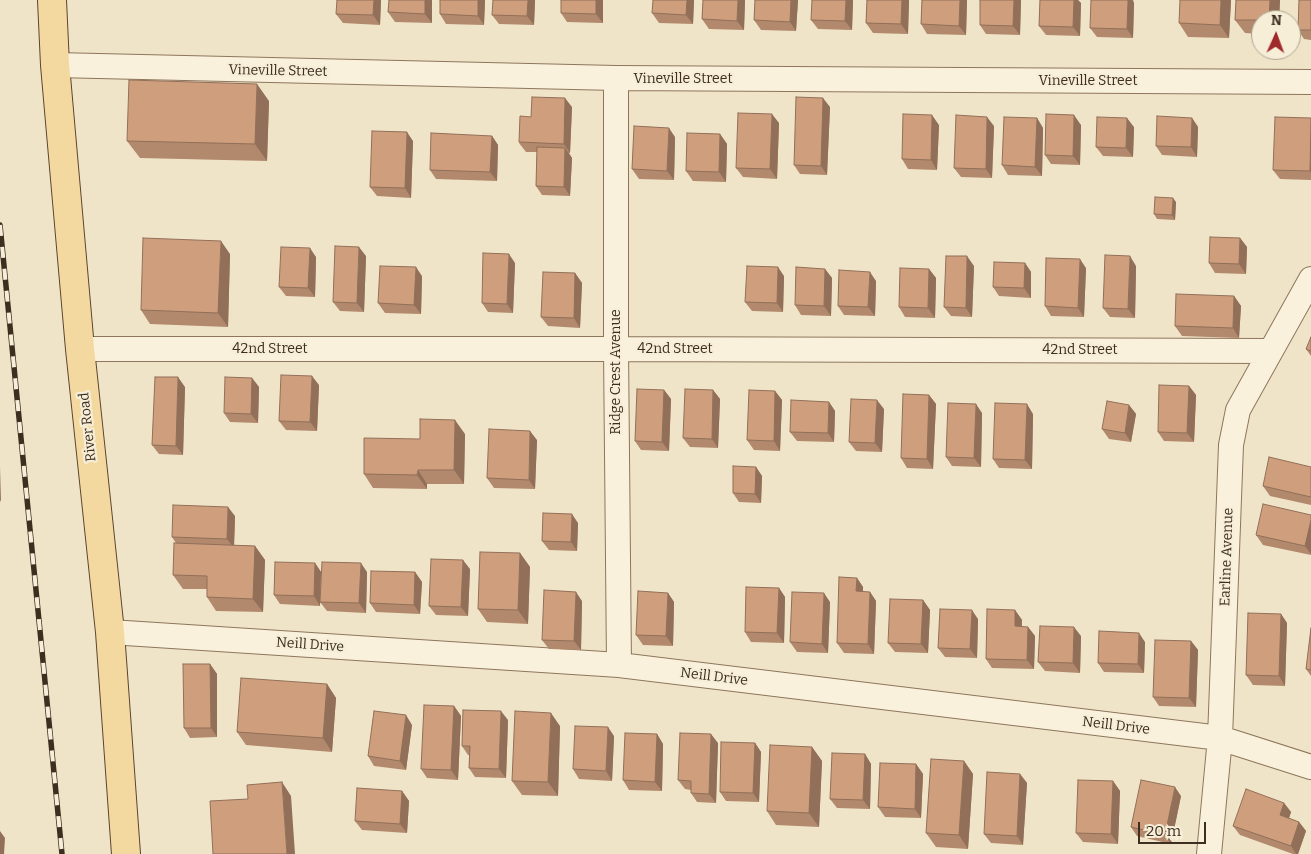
<!DOCTYPE html>
<html>
<head>
<meta charset="utf-8">
<style>
  body { margin:0 }
  #map { position:relative; width:1311px; height:854px; overflow:hidden; background:#f0e4c8; font-family:Bitter,serif }
  canvas { display:block }
  .north { position:absolute; left:1251px; top:10px; width:50px; height:50px; box-sizing:border-box; background:#f7eed8; border:1px solid #ada18e; border-radius:50%; rotate:2deg; font-size:14px; font-weight:700; line-height:20px; text-align:center; color:#3d2e20 }
  .north::after { content:''; display:block; margin:auto; width:18px; height:22px; background:#9e2a2b; clip-path:polygon(50% 0,100% 100%,50% 72%,0 100%) }
  .scale { position:absolute; left:1138px; top:822px; width:68px; height:22px; box-sizing:border-box; border:2px solid #3d2e20; border-top:0; padding-left:6px; font-size:15px; line-height:18px; white-space:nowrap; color:#3d2e20; -webkit-text-stroke:4px #f7eed8; paint-order:stroke }
</style>
</head>
<body>
<div id="map">
<canvas width="1311" height="854"></canvas>
<div class="north">N</div>
<div class="scale">20 m</div>
</div>
<script>
const ctx = document.querySelector('canvas').getContext('2d');
ctx.lineJoin = 'round';
function shape(rows) {
  const path = new Path2D();
  for (const r of rows) {
    path.moveTo(r[0], r[1]);
    for (let i = 2; i < r.length; i += 2) path.lineTo(r[i], r[i + 1]);
  }
  return path;
}
function trace(path, color, width, dash) {
  ctx.strokeStyle = color;
  ctx.lineWidth = width;
  ctx.lineCap = dash ? 'butt' : 'round';
  ctx.setLineDash(dash || []);
  ctx.stroke(path);
}
function fill(path, color) {
  ctx.fillStyle = color;
  ctx.fill(path, 'evenodd');
}
function drawText(font, color, halo, rows, align = 'center') {
  ctx.font = font + ' Bitter,serif';
  ctx.lineWidth = 4.5;
  ctx.setLineDash([]);
  ctx.textBaseline = 'middle';
  ctx.strokeStyle = halo;
  ctx.fillStyle = color;
  for (const [text, x, y, turn = 0] of rows) {
    ctx.save();
    ctx.translate(x, y);
    ctx.rotate((+turn || 0) * Math.PI / 180);
    ctx.textAlign = isNaN(turn) ? turn : align;
    if (halo) ctx.strokeText(text, 0, 0);
    ctx.fillText(text, 0, 0);
    ctx.restore();
  }
}
const minor = shape([
  [55,65,616,78,1311,82],
  [616,78,616,349,619,665],
  [80,349,616,349,1270,351],
  [110,632,619,665,1220,738,1311,767],
  [1209,854,1220,738,1231,445,1238,410,1311,279]
]);
const major = shape([
  [52,0,55,65,80,349,110,632,126,854]
]);
trace(minor, '#8d765c', 26);
trace(major, '#5b4430', 30);
trace(minor, '#faf1dc', 24);
trace(major, '#f3d9a0', 28);
const rail = shape([
  [0,225,62,854]
]);
trace(rail, '#3d2e20', 5.5);
trace(rail, '#f7eed8', 4, [11]);
fill(shape([
  [381,0,380,25,343,23,336,14],
  [432,0,432,23,395,22,388,12],
  [485,0,484,25,446,24,440,14],
  [535,0,534,25,499,24,492,15],
  [603,0,603,23,567,22,561,13],
  [694,0,693,24,659,23,652,13],
  [703,0,745,0,744,30,709,29,702,19],
  [755,0,798,0,796,31,761,30,754,20],
  [853,0,852,30,818,29,811,20],
  [867,0,909,0,908,34,873,33,866,23],
  [922,0,967,0,966,35,927,34,921,24],
  [1021,0,1020,35,986,34,980,25],
  [1040,0,1078,0,1081,3,1080,36,1046,35,1039,26],
  [1231,0,1229,38,1188,37,1179,23],
  [1236,0,1280,0,1279,20,1261,20,1261,34,1245,33,1235,20],
  [1311,0,1311,40,1304,39,1298,30],
  [1134,3,1133,38,1097,37,1090,28],
  [269,101,267,161,140,158,127,141],
  [572,107,570,153,569,153,572,158,570,196,542,195,536,186,537,152,526,152,519,143,531,117],
  [830,107,827,175,800,174,794,165],
  [1037,118,1043,128,1042,176,1008,175,1002,165],
  [1192,118,1198,127,1197,157,1162,155,1156,146],
  [1311,118,1311,180,1280,179,1273,170],
  [779,123,777,179,743,177,736,168],
  [939,125,937,170,908,169,902,159],
  [1081,125,1080,165,1051,164,1045,155],
  [994,126,992,178,961,177,954,168],
  [1134,127,1133,157,1103,156,1096,147],
  [720,134,727,144,726,182,693,181,686,171],
  [492,136,498,145,497,181,436,179,430,170],
  [675,137,674,180,639,179,632,169],
  [413,141,411,198,377,196,370,187],
  [1176,202,1175,220,1157,219,1154,214],
  [1240,238,1247,247,1246,274,1215,273,1209,263],
  [230,254,228,327,150,324,141,310],
  [366,256,364,312,340,311,333,302],
  [316,257,315,297,286,296,279,287],
  [515,263,513,313,488,312,482,303],
  [1025,263,1031,272,1031,298,999,296,993,287],
  [974,266,972,317,951,316,944,307],
  [1136,266,1135,318,1110,317,1103,308],
  [1086,268,1084,317,1051,316,1045,306],
  [825,269,832,278,831,316,801,315,795,305],
  [929,269,936,278,935,318,905,317,899,307],
  [575,273,582,283,580,328,548,326,541,317],
  [422,276,421,314,385,313,378,303],
  [784,276,783,312,752,311,745,302],
  [876,281,875,316,844,315,838,306],
  [1234,296,1241,306,1239,338,1182,336,1175,326],
  [1311,337,1311,356,1306,349],
  [252,378,259,387,258,423,230,422,224,413],
  [319,385,317,431,286,430,279,421],
  [1189,386,1196,395,1194,442,1164,441,1158,432],
  [185,387,183,455,159,454,152,445],
  [664,390,671,399,669,451,641,450,635,441],
  [713,390,720,399,718,448,690,447,683,438],
  [775,391,782,400,780,451,754,450,747,440],
  [929,395,936,404,933,469,907,468,901,458],
  [829,402,835,411,834,442,797,441,790,432],
  [1129,405,1136,414,1131,442,1109,439,1102,429],
  [884,409,882,452,856,451,849,442],
  [982,413,981,467,952,466,946,457],
  [1033,414,1032,469,999,468,993,459],
  [465,434,464,484,427,484,427,489,373,488,364,474,420,439],
  [537,440,535,489,494,488,487,478],
  [756,467,762,476,761,503,739,502,733,493],
  [1311,467,1311,505,1270,496,1263,486],
  [1311,515,1311,555,1263,545,1256,535],
  [235,516,234,545,255,546,265,560,263,612,216,611,207,597,207,589,183,589,173,575,176,543,172,537],
  [578,523,577,551,549,550,542,541],
  [520,553,530,567,528,624,487,622,478,609],
  [315,563,321,572,320,606,280,604,274,595],
  [470,569,468,616,436,615,429,606],
  [367,572,366,613,327,611,320,602],
  [415,572,422,582,420,614,376,612,370,603],
  [857,578,863,587,863,592,870,592,876,601,874,654,844,653,837,643],
  [779,588,785,597,784,643,751,642,745,632],
  [668,593,674,602,673,646,643,645,636,635],
  [923,600,930,610,928,653,895,652,888,643],
  [582,601,581,650,549,649,542,640],
  [830,602,828,653,797,652,790,642],
  [1015,610,1022,620,1022,627,1028,627,1035,636,1034,669,992,668,986,659],
  [1281,614,1287,623,1285,686,1253,685,1246,675],
  [978,619,977,658,945,657,938,648],
  [1081,636,1080,673,1045,671,1038,662],
  [1191,641,1198,650,1196,707,1159,706,1153,697],
  [1145,642,1144,673,1104,672,1098,663],
  [210,664,217,674,217,737,190,738,184,728],
  [1306,669,1311,670,1311,676],
  [327,684,336,698,332,752,246,745,237,732],
  [454,706,461,716,458,780,427,778,421,769],
  [508,720,506,778,475,777,469,768,469,755,468,755,462,746],
  [412,725,406,770,374,766,368,756],
  [560,726,558,796,522,795,512,781],
  [657,734,663,744,662,791,629,790,623,780],
  [614,736,612,781,579,779,573,769],
  [718,743,716,803,697,802,691,793,691,790,685,789,678,780],
  [755,743,761,752,759,802,726,801,720,792],
  [812,747,822,761,819,827,776,825,767,811],
  [865,754,871,764,870,809,837,808,830,799],
  [964,761,973,774,968,849,936,847,926,833],
  [916,764,923,774,921,818,885,817,878,807],
  [1020,774,1027,783,1023,845,991,843,984,834],
  [1113,781,1120,791,1118,844,1083,842,1076,833],
  [402,791,409,801,407,833,362,830,355,821],
  [1181,796,1171,844,1137,836,1131,827],
  [1284,803,1291,812,1289,818,1299,822,1306,831,1298,854,1293,854,1240,835,1233,826]
]), '#b2896c');
fill(shape([
  [374,0,381,0,380,25,373,15],
  [425,0,432,0,432,23,425,14],
  [478,0,485,0,484,25,478,16],
  [528,0,535,0,534,25,527,16],
  [596,0,603,0,603,23,596,14],
  [687,0,694,0,693,24,686,15],
  [738,0,745,0,744,30,737,21],
  [791,0,798,0,796,31,790,22],
  [846,0,853,0,852,30,845,21],
  [902,0,909,0,908,34,901,24],
  [960,0,967,0,966,35,959,26],
  [1014,0,1021,0,1020,35,1013,26],
  [1074,0,1078,0,1081,3,1080,36,1073,27],
  [1128,0,1133,0,1134,3,1133,38,1127,29],
  [1221,0,1231,0,1229,38,1220,25],
  [1270,0,1280,0,1279,20,1269,20],
  [257,84,269,101,267,161,255,144],
  [565,98,572,107,570,153,564,144],
  [823,98,830,107,827,175,821,166],
  [772,114,779,123,777,179,770,169],
  [932,115,939,125,937,170,931,160],
  [1074,115,1081,125,1080,165,1073,156],
  [987,117,994,126,992,178,986,169],
  [1037,118,1043,128,1042,176,1035,167],
  [1127,118,1134,127,1133,157,1126,148],
  [1192,118,1198,127,1197,157,1191,147],
  [669,128,675,137,674,180,667,171],
  [407,132,413,141,411,198,405,188],
  [720,134,727,144,726,182,719,172],
  [492,136,498,145,497,181,490,172],
  [1311,138,1311,173,1310,171],
  [565,148,572,158,570,196,564,187],
  [1173,198,1176,202,1175,220,1172,215],
  [1240,238,1247,247,1246,274,1239,264],
  [221,241,230,254,228,327,218,313],
  [359,247,366,256,364,312,357,303],
  [310,248,316,257,315,297,308,288],
  [509,254,515,263,513,313,507,304],
  [967,256,974,266,972,317,966,308],
  [1130,256,1136,266,1135,318,1128,309],
  [1080,259,1086,268,1084,317,1078,308],
  [1025,263,1031,272,1031,298,1024,288],
  [416,267,422,276,421,314,414,305],
  [778,267,784,276,783,312,777,303],
  [825,269,832,278,831,316,824,306],
  [929,269,936,278,935,318,928,308],
  [870,272,876,281,875,316,868,307],
  [575,273,582,283,580,328,574,318],
  [1234,296,1241,306,1239,338,1233,328],
  [312,376,319,385,317,431,310,422],
  [178,377,185,387,183,455,176,446],
  [252,378,259,387,258,423,251,414],
  [1189,386,1196,395,1194,442,1187,433],
  [664,390,671,399,669,451,662,442],
  [713,390,720,399,718,448,712,439],
  [775,391,782,400,780,451,774,441],
  [929,395,936,404,933,469,927,459],
  [877,400,884,409,882,452,875,443],
  [829,402,835,411,834,442,828,433],
  [976,404,982,413,981,467,974,458],
  [1027,404,1033,414,1032,469,1025,460],
  [1129,405,1136,414,1131,442,1125,433],
  [455,420,465,434,464,484,454,470],
  [530,431,537,440,535,489,529,480],
  [0,467,1,502,0,500],
  [756,467,762,476,761,503,755,494],
  [418,470,427,484,427,489,417,475],
  [228,507,235,516,234,548,227,539],
  [572,514,578,523,577,551,571,542],
  [1311,520,1311,554,1305,546],
  [255,546,265,560,263,612,253,599],
  [520,553,530,567,528,624,518,610],
  [463,560,470,569,468,616,461,607],
  [315,563,321,572,320,606,314,596],
  [361,563,367,572,366,613,359,603],
  [415,572,422,582,420,614,414,605],
  [857,578,863,587,863,601,856,591],
  [779,588,785,597,784,643,777,633],
  [576,592,582,601,581,650,574,641],
  [870,592,876,601,874,654,868,644],
  [668,593,674,602,673,646,666,636],
  [824,593,830,602,828,653,822,644],
  [923,600,930,610,928,653,921,644],
  [972,610,978,619,977,658,970,649],
  [1015,610,1022,620,1021,636,1015,626],
  [1281,614,1287,623,1285,686,1279,676],
  [1028,627,1035,636,1034,669,1027,660],
  [1074,627,1081,636,1080,673,1073,663],
  [1139,633,1145,642,1144,673,1138,664],
  [1191,641,1198,650,1196,707,1189,698],
  [210,664,217,674,217,737,211,728],
  [327,684,336,698,332,752,323,738],
  [454,706,461,716,458,780,451,770],
  [501,711,508,720,506,778,499,769],
  [551,713,560,726,558,796,548,782],
  [406,715,412,725,406,770,400,761],
  [608,727,614,736,612,781,606,771],
  [657,734,663,744,662,791,655,782],
  [711,734,718,743,716,803,709,794],
  [755,743,761,752,759,802,753,793],
  [812,747,822,761,819,827,809,813],
  [865,754,871,764,870,809,863,800],
  [964,761,973,774,968,849,959,835],
  [916,764,923,774,921,818,915,809],
  [1020,774,1027,783,1023,845,1017,836],
  [1113,781,1120,791,1118,844,1111,834],
  [282,782,291,796,295,854,287,854],
  [1175,787,1181,796,1171,844,1165,835],
  [402,791,409,801,407,833,400,824],
  [1284,803,1291,812,1287,824,1280,815],
  [1299,822,1306,831,1298,854,1296,854,1291,846],
  [0,831,5,838,4,854,0,854]
]), '#916f58');
const building = shape([
  [337,0,374,0,373,15,336,14,337,0],
  [389,0,425,0,425,14,388,12,389,0],
  [440,0,478,0,478,16,440,14,440,0],
  [493,0,528,0,527,16,492,15,493,0],
  [561,0,596,0,596,14,561,13,561,0],
  [653,0,687,0,686,15,652,13,653,0],
  [703,0,738,0,737,21,702,19,703,0],
  [755,0,791,0,790,22,754,20,755,0],
  [812,0,846,0,845,21,811,20,812,0],
  [867,0,902,0,901,24,866,23,867,0],
  [922,0,960,0,959,26,921,24,922,0],
  [980,0,1014,0,1013,26,980,25,980,0],
  [1040,0,1074,0,1073,27,1039,26,1040,0],
  [1091,0,1128,0,1127,29,1090,28,1091,0],
  [1180,0,1221,0,1220,25,1179,23,1180,0],
  [1236,0,1270,0,1269,20,1235,20,1236,0],
  [1299,0,1311,0,1311,30,1298,30,1299,0],
  [129,80,257,84,255,144,127,141,129,80],
  [532,97,565,98,564,144,519,142,520,116,531,117,532,97],
  [796,97,823,98,821,166,794,165,796,97],
  [738,113,772,114,770,169,736,168,738,113],
  [903,114,932,115,931,160,902,159,903,114],
  [1046,114,1074,115,1073,156,1045,155,1046,114],
  [956,115,987,117,986,169,954,168,956,115],
  [1157,116,1192,118,1191,147,1156,146,1157,116],
  [1004,117,1037,118,1035,167,1002,165,1004,117],
  [1097,117,1127,118,1126,148,1096,147,1097,117],
  [1275,117,1311,118,1310,171,1273,170,1275,117],
  [634,126,669,128,667,171,632,169,634,126],
  [372,131,407,132,405,188,370,187,372,131],
  [431,133,492,136,490,172,430,170,431,133],
  [687,133,720,134,719,172,686,171,687,133],
  [537,147,565,148,564,187,536,186,537,147],
  [1155,197,1173,198,1172,215,1154,214,1155,197],
  [1210,237,1240,238,1239,264,1209,263,1210,237],
  [143,238,221,241,218,313,141,310,143,238],
  [335,246,359,247,357,303,333,302,335,246],
  [281,247,310,248,308,288,279,287,281,247],
  [483,253,509,254,507,304,482,303,483,253],
  [1105,255,1130,256,1128,309,1103,308,1105,255],
  [946,256,967,256,966,308,944,307,946,256],
  [1046,258,1080,259,1078,308,1045,306,1046,258],
  [994,262,1025,263,1024,288,993,287,994,262],
  [380,266,416,267,414,305,378,303,380,266],
  [747,266,778,267,777,303,745,302,747,266],
  [796,267,825,269,824,306,795,305,796,267],
  [900,268,929,269,928,308,899,307,900,268],
  [839,270,870,272,868,307,838,306,839,270],
  [543,272,575,273,574,318,541,317,543,272],
  [1176,294,1234,296,1233,328,1175,326,1176,294],
  [1311,337,1311,351,1306,349,1311,337],
  [281,375,312,376,310,422,279,421,281,375],
  [155,377,178,377,176,446,152,445,155,377],
  [225,377,252,378,251,414,224,413,225,377],
  [1159,385,1189,386,1187,433,1158,432,1159,385],
  [637,389,664,390,662,442,635,441,637,389],
  [685,389,713,390,712,439,683,438,685,389],
  [749,390,775,391,774,441,747,440,749,390],
  [903,394,929,395,927,459,901,458,903,394],
  [851,399,877,400,875,443,849,442,851,399],
  [791,400,829,402,828,433,790,432,791,400],
  [1107,401,1129,405,1125,433,1102,429,1107,401],
  [948,403,976,404,974,458,946,457,948,403],
  [995,403,1027,404,1025,460,993,459,995,403],
  [420,419,455,420,454,470,418,470,417,475,364,474,364,438,420,439,420,419],
  [489,429,530,431,529,480,487,478,489,429],
  [1269,457,1311,467,1311,497,1263,486,1269,457],
  [733,466,756,467,755,494,733,493,733,466],
  [1263,504,1311,515,1311,520,1305,546,1256,535,1263,504],
  [173,505,228,507,227,539,172,537,173,505],
  [543,513,572,514,571,542,542,541,543,513],
  [174,543,255,546,253,599,207,597,207,576,173,575,174,543],
  [480,552,520,553,518,610,478,609,480,552],
  [431,559,463,560,461,607,429,606,431,559],
  [275,562,315,563,314,596,274,595,275,562],
  [322,562,361,563,359,603,320,602,322,562],
  [371,571,415,572,414,605,370,603,371,571],
  [839,577,857,578,856,591,870,592,868,644,837,643,839,577],
  [746,587,779,588,777,633,745,632,746,587],
  [544,590,576,592,574,641,542,640,544,590],
  [638,591,668,593,666,636,636,635,638,591],
  [792,592,824,593,822,644,790,642,792,592],
  [890,599,923,600,921,644,888,643,890,599],
  [940,609,972,610,970,649,938,648,940,609],
  [987,609,1015,610,1015,626,1028,627,1027,660,986,659,987,609],
  [1248,613,1281,614,1279,676,1246,675,1248,613],
  [1040,626,1074,627,1073,663,1038,662,1040,626],
  [1311,628,1311,670,1306,669,1311,628],
  [1099,631,1139,633,1138,664,1098,663,1099,631],
  [1155,640,1191,641,1189,698,1153,697,1155,640],
  [183,664,210,664,211,728,184,728,183,664],
  [241,678,327,684,323,738,237,732,241,678],
  [424,705,454,706,451,770,421,769,424,705],
  [463,710,501,711,499,769,469,768,470,746,462,746,463,710],
  [374,711,406,715,400,761,368,756,374,711],
  [515,711,551,713,548,782,512,781,515,711],
  [575,726,608,727,606,771,573,769,575,726],
  [625,733,657,734,655,782,623,780,625,733],
  [680,733,711,734,709,794,691,793,691,781,678,780,680,733],
  [721,742,755,743,753,793,720,792,721,742],
  [770,745,812,747,809,813,767,811,770,745],
  [832,753,865,754,863,800,830,799,832,753],
  [931,759,964,761,959,835,926,833,931,759],
  [880,763,916,764,915,809,878,807,880,763],
  [987,772,1020,774,1017,836,984,834,987,772],
  [1078,780,1113,781,1111,834,1076,833,1078,780],
  [1141,780,1175,787,1165,835,1131,827,1141,780],
  [282,782,287,854,213,854,210,801,248,799,247,785,282,782],
  [357,788,402,791,400,824,355,821,357,788],
  [1246,789,1284,803,1280,815,1299,822,1291,846,1233,826,1246,789]
]);
fill(building, '#cf9f7d');
trace(building, '#916f58', 1);
drawText('14px', '#3d2e20', '#f7eed8', [
  ["Vineville Street",278,71,1],
  ["Vineville Street",683,79],
  ["Vineville Street",1088,81],
  ["42nd Street",270,349],
  ["42nd Street",675,349],
  ["42nd Street",1080,350],
  ["Ridge Crest Avenue",616,372,-90],
  ["River Road",88,427,-96],
  ["Earline Avenue",1227,557,-88],
  ["Neill Drive",310,645,4],
  ["Neill Drive",714,677,7],
  ["Neill Drive",1116,726,7]
]);
</script>
</body>
</html>
